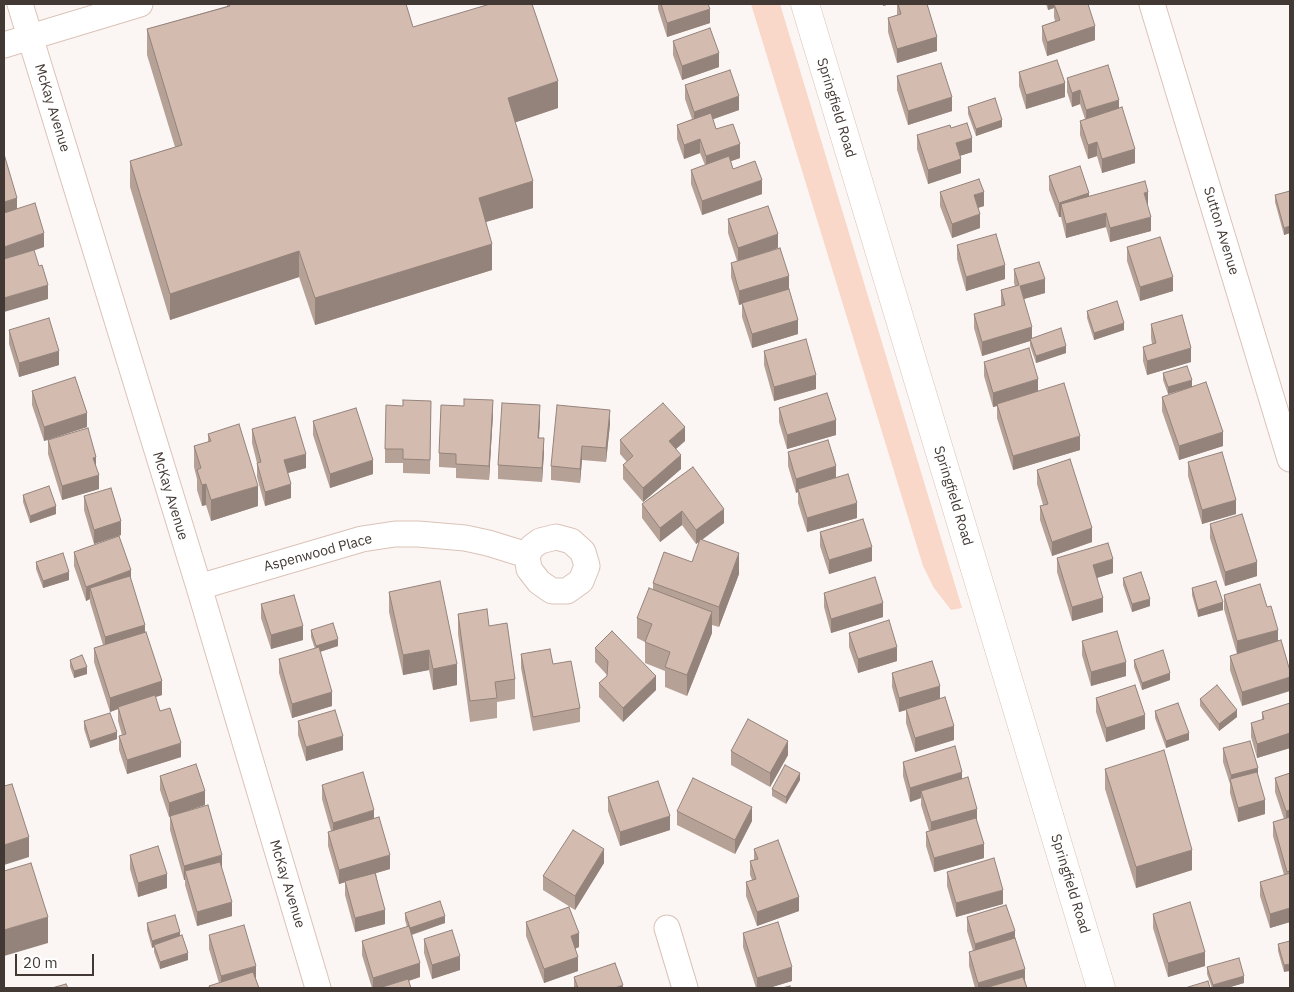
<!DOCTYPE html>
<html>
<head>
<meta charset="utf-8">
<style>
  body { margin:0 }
  #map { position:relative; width:1294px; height:992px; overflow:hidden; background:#fbf6f4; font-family:"IBM Plex Sans",sans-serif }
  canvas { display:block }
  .frame { position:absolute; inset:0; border:5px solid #423834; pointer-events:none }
  .scale { position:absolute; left:15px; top:954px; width:79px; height:22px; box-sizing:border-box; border:2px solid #423834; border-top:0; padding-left:6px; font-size:15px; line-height:18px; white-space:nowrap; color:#423834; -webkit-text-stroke:4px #fff; paint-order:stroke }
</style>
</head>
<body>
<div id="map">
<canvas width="1294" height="992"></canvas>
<div class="frame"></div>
<div class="scale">20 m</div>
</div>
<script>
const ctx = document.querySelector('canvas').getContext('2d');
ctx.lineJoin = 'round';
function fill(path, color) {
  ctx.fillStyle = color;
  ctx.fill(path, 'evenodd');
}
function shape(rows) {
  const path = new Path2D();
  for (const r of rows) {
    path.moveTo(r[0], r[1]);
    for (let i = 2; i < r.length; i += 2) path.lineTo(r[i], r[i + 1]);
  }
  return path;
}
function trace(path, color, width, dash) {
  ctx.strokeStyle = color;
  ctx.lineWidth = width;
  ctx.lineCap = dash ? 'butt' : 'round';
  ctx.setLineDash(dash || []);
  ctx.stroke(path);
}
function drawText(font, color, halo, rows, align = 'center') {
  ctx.font = font + ' "IBM Plex Sans",sans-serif';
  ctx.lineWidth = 4.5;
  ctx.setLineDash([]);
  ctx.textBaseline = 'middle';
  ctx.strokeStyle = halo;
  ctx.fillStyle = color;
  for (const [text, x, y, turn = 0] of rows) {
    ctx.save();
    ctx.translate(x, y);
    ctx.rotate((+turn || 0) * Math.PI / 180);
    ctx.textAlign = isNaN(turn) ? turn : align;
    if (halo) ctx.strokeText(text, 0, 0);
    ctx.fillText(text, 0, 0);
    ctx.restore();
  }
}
fill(shape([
  [751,4,780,4,962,608,951,610,934,588,923,566]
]), '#f9d7c9');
const minor = shape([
  [20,4,199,587,318,988],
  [1152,4,1290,459],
  [4,45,140,4],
  [199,587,362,539,395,534,418,534,465,538,488,543,527,555,532,547,540,541,556,537,571,541,583,552,587,566,581,581,567,591,552,591,539,582,529,569,527,555],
  [667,928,685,988]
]);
const tertiary = shape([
  [805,4,1101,988]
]);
trace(minor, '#dbc2b7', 27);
trace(tertiary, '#dbc2b7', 29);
trace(minor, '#fff', 25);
trace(tertiary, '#fff', 28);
fill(shape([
  [227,4,406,4,413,27,558,108,515,122,533,208,486,222,492,270,315,325,299,277,170,320,130,187,130,161,175,147,147,55,147,29,227,6],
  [658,4,708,4,710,23,667,37,658,9],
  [897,4,927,4,937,51,897,63,888,32,888,18,897,15],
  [1046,4,1088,4,1095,40,1047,56,1042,40,1042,26,1055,21,1054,17,1054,8,1048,10],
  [673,41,719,67,682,80,673,55],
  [1019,72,1065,97,1026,109,1019,86],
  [897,76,952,111,908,125,897,90],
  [1067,78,1119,108,1135,163,1102,173,1097,156,1088,159,1080,135,1080,121,1085,119,1080,104,1072,107,1067,92],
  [685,85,739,110,713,119,716,129,740,158,731,161,733,169,762,194,702,215,691,184,691,170,705,165,700,153,684,159,677,139,677,125,692,119,685,99],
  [968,107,1002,127,976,136,968,114],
  [951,128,972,152,960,156,961,173,928,184,917,149,917,135],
  [1049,176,1089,197,1151,231,1110,242,1106,227,1066,238,1061,217,1059,217,1049,190],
  [1290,191,1290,233,1284,235,1275,202,1275,195],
  [940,192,984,206,978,208,980,228,952,238,940,206],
  [728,219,778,248,748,258,789,289,798,334,752,348,742,317,742,304,739,305,731,277,731,263,737,261,728,233],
  [957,245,1005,279,966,291,957,259],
  [1127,247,1173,291,1140,301,1127,261],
  [1014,269,1045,293,1024,299,1032,338,1066,353,1036,363,1030,346,1030,341,982,356,974,328,974,314,1001,306,1001,290,1015,286,1014,283],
  [1087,311,1124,330,1094,340,1087,318],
  [1151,324,1191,362,1147,375,1143,361,1143,347,1152,344,1151,338],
  [9,330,59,365,19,377,9,344],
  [764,351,816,389,774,401,764,365],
  [984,362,1038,391,1080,450,1013,470,997,418,997,406,993,407,984,376],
  [1163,373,1192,387,1168,394,1163,380],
  [32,391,87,427,44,441,32,405],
  [1162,397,1223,446,1179,460,1162,411],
  [431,401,430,474,403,473,403,463,385,463,385,449,403,406],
  [779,408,836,435,787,449,779,422],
  [493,414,489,480,456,478,456,468,439,467,439,453],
  [540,419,539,438,544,452,542,482,498,479,498,465],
  [313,421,373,474,330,488,313,435],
  [610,424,606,462,582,460,580,483,551,480,551,466],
  [252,429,306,468,288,473,291,498,265,506,257,477,257,463,252,443],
  [208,434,258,506,211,521,206,505,202,506,197,490,197,479,194,467,194,446,208,442],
  [48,440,96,467,99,489,62,500,48,454],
  [620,440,685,441,676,449,681,469,643,502,623,479,623,465,627,462,620,454],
  [788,452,836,478,857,518,807,532,798,503,798,492,796,493,788,466],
  [1188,462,1236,514,1202,524,1188,476],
  [693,467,724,523,702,540,739,574,719,627,712,625,712,633,687,696,665,687,665,671,645,663,645,642,637,638,637,618,653,589,653,583,692,562,700,541,696,544,682,525,660,542,642,518,642,504],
  [1037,470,1092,542,1052,556,1040,520,1040,506,1043,505,1037,484],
  [23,495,56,514,30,523,23,502],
  [84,496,121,535,94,544,84,510],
  [1210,524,1257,576,1225,586,1210,538],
  [820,532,872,561,829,574,820,546],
  [74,552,131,580,162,695,155,697,160,711,181,757,127,774,119,750,119,736,122,735,118,721,118,709,110,712,94,662,94,648,103,645,90,602,90,599,86,601,74,566],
  [1057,558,1113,573,1097,578,1103,612,1072,621,1057,572],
  [36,562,69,580,43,588,36,569],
  [1123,578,1150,606,1132,612,1123,585],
  [1260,584,1242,706,1230,670,1230,656,1237,654,1224,609,1224,595],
  [1192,588,1223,610,1198,617,1192,595],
  [389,592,457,685,433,690,429,670,403,675,389,612],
  [824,593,883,617,831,633,824,607],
  [261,604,303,640,271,649,261,618],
  [458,614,489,626,515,679,515,699,497,702,497,718,470,722,458,634],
  [311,630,338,646,320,652,332,706,292,718,279,673,279,659,315,649,311,637],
  [849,633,897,661,858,673,849,647],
  [1082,641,1126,676,1091,686,1082,655],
  [595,648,656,690,623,722,599,697,599,683,607,676,607,675,595,662],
  [521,654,553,664,580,708,580,722,533,731,521,668],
  [70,660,87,674,74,678,70,667],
  [1134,660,1170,680,1142,690,1134,667],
  [892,673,940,698,954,740,915,752,906,723,906,710,899,712,892,687],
  [1096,698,1145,729,1106,742,1096,712],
  [1200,699,1237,717,1219,731,1200,706],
  [1290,703,1290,748,1257,758,1251,737,1251,723,1262,720,1262,712],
  [1155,711,1189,740,1166,748,1155,718],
  [84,721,117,739,90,748,84,729],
  [298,721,343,750,306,761,298,735],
  [1223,748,1258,775,1265,814,1238,822,1230,793,1230,784,1223,762],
  [731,751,788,755,770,787,731,765],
  [903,762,962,779,977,821,984,858,934,872,926,846,926,832,929,831,921,805,921,798,910,802,903,776],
  [1105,769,1192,870,1136,888,1105,789],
  [1290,773,1290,922,1270,928,1260,896,1260,882,1284,875,1273,836,1273,822,1284,819,1275,792,1275,778],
  [160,776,205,805,179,813,222,869,232,916,197,926,185,885,185,880,184,880,170,830,170,816,169,817,160,790],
  [800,780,786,804,772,796,772,789],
  [322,785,374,818,390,869,376,873,385,924,355,932,345,895,345,882,339,884,328,846,328,832,331,831,322,799],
  [608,797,670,830,620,846,608,811],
  [677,811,752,821,735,854,677,825],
  [754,849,799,911,757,926,746,896,746,882,752,880,750,875,750,861,754,860],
  [130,855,167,888,138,897,130,869],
  [604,863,575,910,543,890,543,876],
  [947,872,1003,904,956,917,947,886],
  [405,913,445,923,412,935,420,977,409,981,411,988,372,988,362,955,362,941,407,927,405,920],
  [1153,914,1205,966,1168,977,1153,928],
  [967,917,1015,939,1027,988,975,988,969,966,969,952,973,951,967,931],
  [526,922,579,947,575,949,578,971,544,983,526,936],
  [147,923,180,936,188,960,160,969,154,952,154,947,152,948,147,930],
  [743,933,792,981,769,988,756,988,743,947],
  [209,935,256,979,259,988,209,988,209,986,219,983,209,949],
  [424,939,460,970,432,979,424,953],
  [1290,941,1284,972,1278,951,1278,944],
  [1207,967,1244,983,1227,988,1212,988,1207,974],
  [574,977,623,988,574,988]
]), '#b6a197');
fill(shape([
  [883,4,891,4,883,6],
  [1048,4,1054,4,1054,8,1048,10],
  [710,9,710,23,667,37,667,23],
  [1095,26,1095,40,1047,56,1047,42],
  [937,37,937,51,897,63,897,49],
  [719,53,719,67,682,80,682,66],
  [558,81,558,108,508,125,508,98],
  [1065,83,1065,97,1026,109,1026,95],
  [1080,90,1080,104,1072,107,1072,93],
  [739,96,739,110,694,126,694,112],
  [952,97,952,111,908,125,908,111],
  [1119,100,1119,114,1086,124,1086,110],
  [1002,120,1002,127,976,136,976,129],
  [972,138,972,152,956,157,956,143],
  [700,139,700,153,684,159,684,145],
  [1097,142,1097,156,1088,159,1088,145],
  [740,144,740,158,706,170,706,156],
  [1135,149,1135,163,1102,173,1102,159],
  [961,159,961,173,928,184,928,170],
  [762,180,762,194,702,215,702,201],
  [533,181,533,208,479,224,479,198],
  [984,192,984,206,974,209,974,195],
  [1148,192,1148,206,1144,193],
  [1089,193,1089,207,1061,204,1061,217,1059,217,1059,203],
  [17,198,17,212,4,216,4,202],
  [1106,213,1106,227,1066,238,1066,224],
  [980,214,980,228,952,238,952,224],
  [1151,217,1151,231,1110,242,1110,228],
  [1290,226,1290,233,1284,235,1284,228],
  [44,233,44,247,4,261,4,247],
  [778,234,778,248,738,262,738,248],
  [492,244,492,270,315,325,315,298],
  [299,251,299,277,170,320,170,294],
  [1005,265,1005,279,966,291,966,277],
  [789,276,789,290,739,305,739,291],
  [1173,277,1173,291,1140,301,1140,287],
  [1045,279,1045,293,1020,300,1020,286],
  [48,285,48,299,4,312,4,298],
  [798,320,798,334,752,348,752,334],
  [1124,323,1124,330,1094,340,1094,333],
  [1032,327,1032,341,1030,339,1030,341,982,356,982,342],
  [1066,346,1066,353,1036,363,1036,356],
  [1191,348,1191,362,1147,375,1147,361],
  [59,351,59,365,19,377,19,363],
  [816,375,816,389,774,401,774,387],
  [1038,379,1038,393,997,404,997,406,993,407,993,393],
  [1192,380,1192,387,1168,394,1168,387],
  [493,400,493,414,489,480,489,466],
  [540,405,540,419,538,452,538,438],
  [610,410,610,424,606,462,606,448],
  [87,413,87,427,44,441,44,427],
  [836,420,836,435,787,449,787,435],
  [685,427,685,441,669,455,669,441],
  [1223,432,1223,446,1179,460,1179,446],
  [1080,436,1080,450,1013,470,1013,456],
  [544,438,544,452,542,482,542,468],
  [582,446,582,460,580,483,580,469],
  [306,454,306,468,284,474,284,460],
  [681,455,681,469,643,502,643,488],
  [96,457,96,471,93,458],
  [373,460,373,474,330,488,330,474],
  [836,466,836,480,798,489,798,492,796,493,796,479],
  [99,475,99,489,62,500,62,486],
  [206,484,206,505,202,506,202,485],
  [291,484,291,498,265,506,265,492],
  [258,486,258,506,211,521,211,500],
  [1236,500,1236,514,1202,524,1202,510],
  [857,503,857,518,807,532,807,518],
  [56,506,56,514,30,523,30,516],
  [724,509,724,523,696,544,696,530],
  [682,511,682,525,660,542,660,528],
  [121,521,121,535,94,544,94,530],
  [1092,528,1092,542,1052,556,1052,542],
  [872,547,872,561,829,574,829,560],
  [739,553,739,574,719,627,719,607],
  [1113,559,1113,573,1093,579,1093,565],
  [1257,562,1257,576,1225,586,1225,572],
  [131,570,131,584,90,588,90,599,86,601,86,587],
  [69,572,69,580,43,588,43,581],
  [1103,598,1103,612,1072,621,1072,607],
  [1150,599,1150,606,1132,612,1132,604],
  [1223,602,1223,610,1198,617,1198,610],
  [883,603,883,617,831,633,831,619],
  [712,612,712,633,687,696,687,675],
  [145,625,145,639,105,651,105,637],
  [303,626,303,640,271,649,271,635],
  [1278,630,1278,644,1237,655,1237,641],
  [338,639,338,646,316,653,316,646],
  [897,647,897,661,858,673,858,659],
  [429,650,429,670,403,675,403,655],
  [1126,662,1126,676,1091,686,1091,672],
  [457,664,457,685,433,690,433,669],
  [87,667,87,674,74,678,74,671],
  [1170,673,1170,680,1142,690,1142,683],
  [656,676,656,690,623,722,623,708],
  [1290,677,1290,691,1242,706,1242,692],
  [162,681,162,695,118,709,118,707,118,709,110,712,110,698],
  [940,686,940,700,899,712,899,698],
  [332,692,332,706,292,718,292,704],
  [1237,710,1237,717,1219,731,1219,724],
  [1145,715,1145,729,1106,742,1106,728],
  [954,726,954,740,915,752,915,738],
  [117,732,117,739,90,748,90,741],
  [1189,733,1189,740,1166,748,1166,741],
  [1290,733,1290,748,1257,758,1257,744],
  [343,736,343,750,306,761,306,747],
  [788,741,788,755,770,787,770,773],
  [181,743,181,757,127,774,127,760],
  [1258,768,1258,782,1231,784,1231,775],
  [962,772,962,786,921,791,921,798,910,802,910,788],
  [800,773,800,780,786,804,786,797],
  [205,791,205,805,169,817,169,803],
  [1265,800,1265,814,1238,822,1238,808],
  [752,807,752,821,735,854,735,840],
  [977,809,977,823,931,836,931,822],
  [374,810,374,824,333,837,333,823],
  [1290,810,1290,824,1286,825,1286,811],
  [670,816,670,830,620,846,620,832],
  [29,837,29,857,4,865,4,845],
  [984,844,984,858,934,872,934,858],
  [604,849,604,863,575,910,575,896],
  [1192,850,1192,870,1136,888,1136,867],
  [222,855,222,869,185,871,185,880,184,880,184,866],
  [390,855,390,869,339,884,339,870],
  [167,874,167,888,138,897,138,883],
  [1003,890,1003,904,956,917,956,903],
  [799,897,799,911,757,926,757,912],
  [232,902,232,916,197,926,197,912],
  [1290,908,1290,922,1270,928,1270,914],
  [385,910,385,924,355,932,355,918],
  [445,916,445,923,410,935,410,928],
  [48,917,48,943,4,956,4,930],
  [1015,931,1015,945,975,958,975,944],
  [180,932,180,939,154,945,154,947,152,948,152,941],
  [579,933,579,947,571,950,571,936],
  [1205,952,1205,966,1168,977,1168,963],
  [188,953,188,960,160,969,160,962],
  [460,956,460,970,432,979,432,965],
  [578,957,578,971,544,983,544,969],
  [420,963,420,977,385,988,373,988,373,978],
  [1290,964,1290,971,1284,972,1284,965],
  [256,966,256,980,221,988,221,976],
  [792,967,792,981,769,988,757,988,757,978],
  [1025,969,1025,983,1008,988,978,988,978,983],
  [1244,976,1244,983,1227,988,1213,988,1213,985],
  [623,985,623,988,615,988]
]), '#94837b');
const building = shape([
  [229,4,406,4,413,27,490,4,532,4,558,81,508,98,533,181,479,198,492,244,315,298,299,251,170,294,130,161,182,145,147,29,230,6,229,4],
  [661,4,708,4,710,9,667,23,661,4],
  [898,4,927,4,937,37,897,49,888,18,901,14,898,4],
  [1054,4,1088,4,1095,26,1047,42,1042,26,1060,20,1054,4],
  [710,28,719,53,682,66,673,41,710,28],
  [1057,60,1065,83,1026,95,1019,72,1057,60],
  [941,63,952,97,908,111,897,76,941,63],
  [1108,65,1119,100,1086,110,1080,90,1072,93,1067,78,1108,65],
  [730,70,739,96,694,112,685,85,730,70],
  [995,98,1002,120,976,129,968,107,995,98],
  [1122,107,1135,149,1102,159,1097,142,1088,145,1080,121,1122,107],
  [711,113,716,129,733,124,740,144,706,156,700,139,684,145,677,125,711,113],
  [967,123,972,138,956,143,961,159,928,170,917,135,950,125,951,128,967,123],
  [4,154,17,198,4,202,4,154],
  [729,156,733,169,755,161,762,180,702,201,691,170,729,156],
  [1080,166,1089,193,1059,203,1049,176,1080,166],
  [979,179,984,192,974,195,980,214,952,224,940,192,979,179],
  [1145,181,1148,192,1144,193,1151,217,1110,228,1106,213,1066,224,1061,204,1145,181],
  [1290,191,1290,226,1284,228,1275,195,1290,191],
  [35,203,44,233,4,247,4,213,35,203],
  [768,206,778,234,738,248,728,219,768,206],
  [996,234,1005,265,966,277,957,245,996,234],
  [1160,237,1173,277,1140,287,1127,247,1160,237],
  [780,248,789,276,739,291,731,263,780,248],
  [34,250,39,266,42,265,48,285,4,298,4,259,34,250],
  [1039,262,1045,279,1020,286,1032,327,982,342,974,314,1005,305,1001,290,1019,285,1014,269,1039,262],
  [789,289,798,320,752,334,742,303,789,289],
  [1117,301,1124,323,1094,333,1087,311,1117,301],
  [1182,315,1191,348,1147,361,1143,347,1156,343,1151,324,1182,315],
  [49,318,59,351,19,363,9,330,49,318],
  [1061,328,1066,346,1036,356,1030,339,1061,328],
  [806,339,816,375,774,387,764,351,806,339],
  [1029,348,1038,379,993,393,984,362,1029,348],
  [1187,366,1192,380,1168,387,1163,373,1187,366],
  [75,377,87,413,44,427,32,391,75,377],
  [1206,382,1223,432,1179,446,1162,397,1206,382],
  [1064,383,1080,436,1013,456,997,404,1064,383],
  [827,393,836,420,787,435,779,408,827,393],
  [464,399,493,400,489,466,456,464,456,454,439,453,441,405,464,406,464,399],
  [403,400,431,401,430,460,403,459,403,449,385,449,386,405,403,406,403,400],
  [502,403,540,405,538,438,544,438,542,468,498,465,502,403],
  [663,403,685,427,669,441,681,455,643,488,623,465,633,456,620,440,663,403],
  [557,405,610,410,606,448,582,446,580,469,551,466,557,405],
  [356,408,373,460,330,474,313,421,356,408],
  [295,417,306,454,284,460,291,484,265,492,257,463,261,462,252,429,295,417],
  [239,424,258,486,211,500,206,484,202,485,197,470,201,468,194,446,211,441,208,434,239,424],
  [88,428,96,457,93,458,99,475,62,486,48,440,88,428],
  [828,440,836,466,796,479,788,452,828,440],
  [1222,452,1236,500,1202,510,1188,462,1222,452],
  [1070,459,1092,528,1052,542,1040,506,1048,504,1037,470,1070,459],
  [693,467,724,509,696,530,682,511,660,528,642,504,693,467],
  [848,474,857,503,807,518,798,489,848,474],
  [49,486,56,506,30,516,23,495,49,486],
  [111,488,121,521,94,530,84,496,111,488],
  [1242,514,1257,562,1225,572,1210,524,1242,514],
  [863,519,872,547,829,560,820,532,863,519],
  [119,536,131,570,86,587,74,552,119,536],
  [700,539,739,553,719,607,653,583,664,552,692,562,700,539],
  [1108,543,1113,559,1093,565,1103,598,1072,607,1057,558,1108,543],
  [63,553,69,572,43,581,36,562,63,553],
  [1141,572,1150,599,1132,604,1123,578,1141,572],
  [130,576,145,625,105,637,90,588,130,576],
  [875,577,883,603,831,619,824,593,875,577],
  [440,581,457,664,433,669,429,650,403,655,389,592,440,581],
  [1216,581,1223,602,1198,610,1192,588,1216,581],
  [1260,584,1267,607,1271,606,1278,630,1237,641,1224,595,1260,584],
  [649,588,712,612,687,675,665,667,670,652,645,642,652,624,637,618,649,588],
  [294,595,303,626,271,635,261,604,294,595],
  [487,609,489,626,507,623,515,679,495,682,497,698,470,701,458,614,487,609],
  [889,620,897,647,858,659,849,633,889,620],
  [333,623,338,639,316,646,311,630,333,623],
  [612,631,656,676,623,708,599,683,607,676,608,661,595,648,612,631],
  [1117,631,1126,662,1091,672,1082,641,1117,631],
  [146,632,162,681,110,698,94,648,146,632],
  [1281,640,1290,671,1290,677,1242,692,1230,656,1281,640],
  [319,647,332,692,292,704,279,659,319,647],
  [550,649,553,664,571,661,580,708,533,717,521,654,550,649],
  [1163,650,1170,673,1142,683,1134,660,1163,650],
  [82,655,87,667,74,671,70,660,82,655],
  [932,661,940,686,899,698,892,673,932,661],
  [1135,685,1145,715,1106,728,1096,698,1135,685],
  [1217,685,1237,710,1219,724,1200,699,1217,685],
  [155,695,160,711,170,708,181,743,127,760,119,736,126,734,118,707,155,695],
  [945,697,954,726,915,738,906,709,945,697],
  [1178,703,1189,733,1166,741,1155,711,1178,703],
  [1290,703,1290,733,1257,744,1251,723,1264,719,1262,712,1290,703],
  [335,710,343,736,306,747,298,721,335,710],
  [110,713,117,732,90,741,84,721,110,713],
  [748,719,788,741,770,773,731,751,748,719],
  [1250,741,1258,768,1231,775,1223,748,1250,741],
  [955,746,962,772,910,788,903,762,955,746],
  [1164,750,1192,850,1136,867,1105,769,1164,750],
  [196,764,205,791,169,803,160,776,196,764],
  [785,765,800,773,786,797,772,789,785,765],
  [363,772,374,810,333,823,322,785,363,772],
  [1257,772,1265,800,1238,808,1230,779,1257,772],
  [1290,773,1290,810,1286,811,1275,778,1290,773],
  [968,777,977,809,931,822,921,791,968,777],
  [693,778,752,807,735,840,677,811,693,778],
  [658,781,670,816,620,832,608,797,658,781],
  [12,784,29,837,4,845,4,786,12,784],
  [208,805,222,855,184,866,170,816,208,805],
  [379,817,390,855,339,870,328,832,379,817],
  [1290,817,1290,871,1287,872,1273,822,1290,817],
  [976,818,984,844,934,858,926,832,976,818],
  [573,830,604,849,575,896,543,876,573,830],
  [778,840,799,897,757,912,746,882,756,879,750,861,758,859,754,849,778,840],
  [158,846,167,874,138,883,130,855,158,846],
  [994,858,1003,890,956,903,947,872,994,858],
  [220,862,232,902,197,912,185,871,220,862],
  [31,863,48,917,4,930,4,871,31,863],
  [375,873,385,910,355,918,345,881,375,873],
  [1290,873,1290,908,1270,914,1260,882,1290,873],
  [440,901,445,916,410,928,405,913,440,901],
  [1190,902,1205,952,1168,963,1153,914,1190,902],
  [1006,905,1015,931,975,944,967,917,1006,905],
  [569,907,579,933,571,936,578,957,544,969,526,922,569,907],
  [175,915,180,932,152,941,147,923,175,915],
  [778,922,792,967,757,978,743,933,778,922],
  [244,925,256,966,221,976,209,935,244,925],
  [409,926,420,963,373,978,362,941,409,926],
  [452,930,460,956,432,965,424,939,452,930],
  [182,935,188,953,160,962,154,945,182,935],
  [1015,938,1025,969,978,983,969,952,1015,938],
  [1290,941,1290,964,1284,965,1278,944,1290,941],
  [1239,958,1244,976,1213,985,1207,967,1239,958],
  [615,963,623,985,615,988,578,988,574,977,615,963],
  [253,972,259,988,210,988,209,986,253,972],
  [1023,977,1027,988,985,988,1023,977],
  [408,979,411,988,379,988,408,979],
  [1208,981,1210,988,1185,988,1208,981],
  [66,984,68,988,52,988,66,984],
  [790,986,790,988,782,988,790,986]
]);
fill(building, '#d4bbb0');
trace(building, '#94837b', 1);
drawText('14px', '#423834', '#fff', [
  ["McKay Avenue",52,108,73],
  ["Springfield Road",836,108,73],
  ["Sutton Avenue",1221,231,73],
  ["McKay Avenue",170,496,73],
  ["Springfield Road",953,496,73],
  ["Aspenwood Place",318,553,-15],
  ["McKay Avenue",287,884,73],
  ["Springfield Road",1070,884,73]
]);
</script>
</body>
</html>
